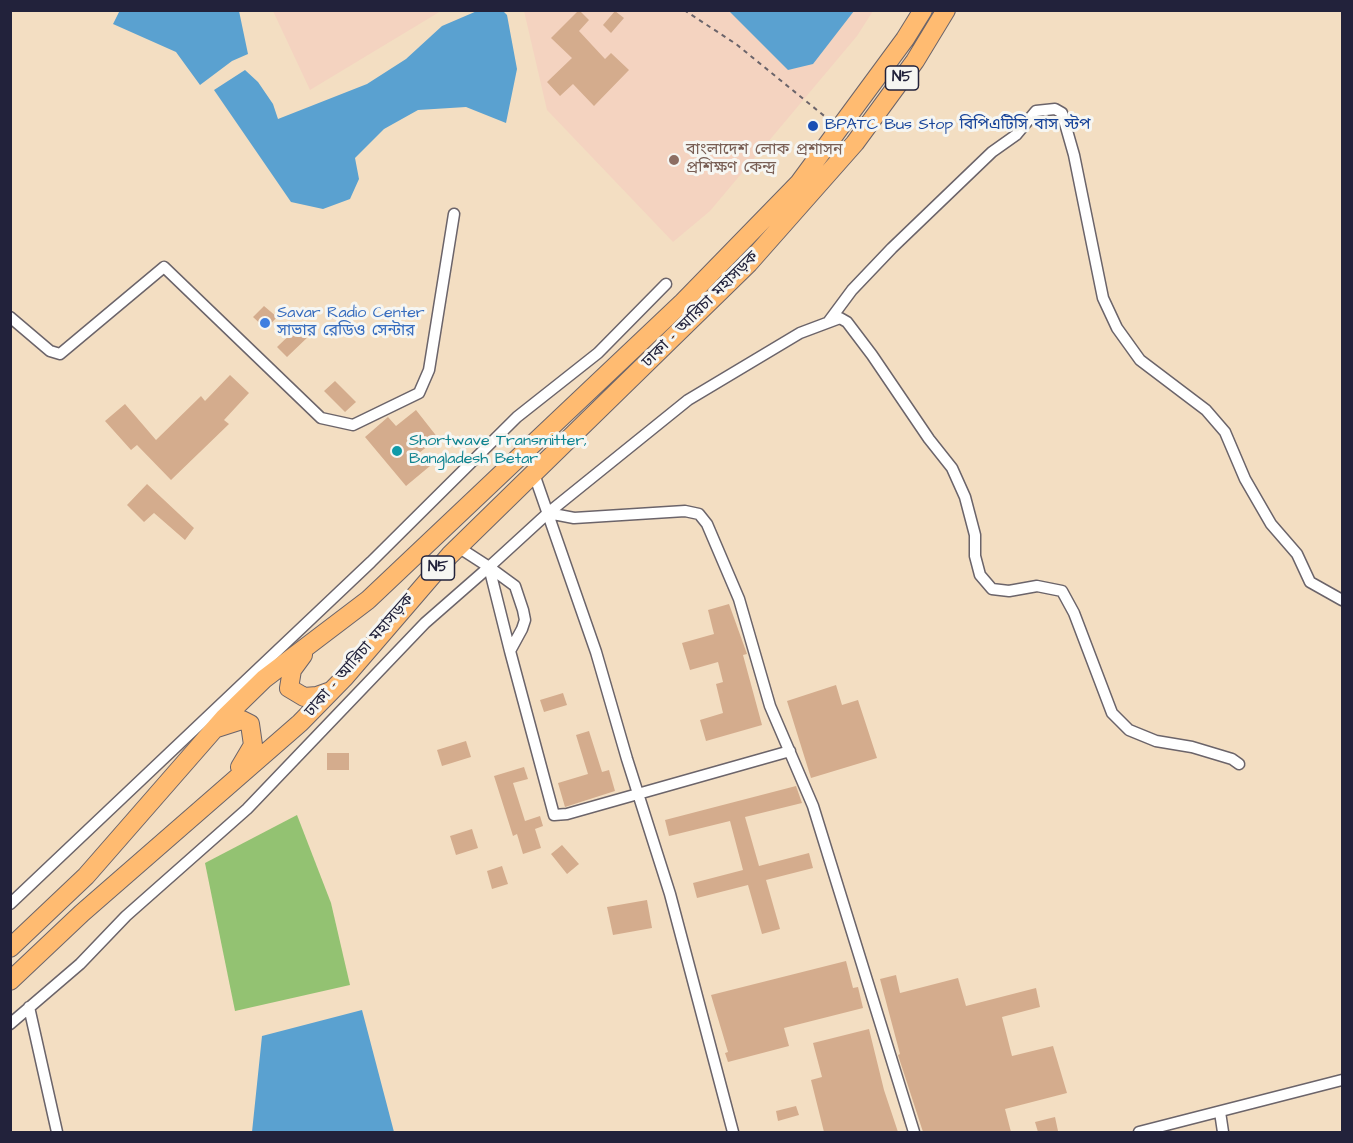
<!DOCTYPE html>
<html>
<head>
<meta charset="utf-8">
<style>
  body { margin:0 }
  #map { position:relative; width:1353px; height:1143px; overflow:hidden; background:#f3dec2; font-family:"Architects Daughter",sans-serif }
  canvas { display:block }
  .frame { position:absolute; inset:0; border:12px solid #22223b; pointer-events:none }
</style>
</head>
<body>
<div id="map">
<canvas width="1353" height="1143"></canvas>
<div class="frame"></div>
</div>
<script>
const ctx = document.querySelector('canvas').getContext('2d');
ctx.lineJoin = 'round';
function fill(path, color) {
  ctx.fillStyle = color;
  ctx.fill(path, 'evenodd');
}
function shape(rows) {
  const path = new Path2D();
  for (const r of rows) {
    path.moveTo(r[0], r[1]);
    for (let i = 2; i < r.length; i += 2) path.lineTo(r[i], r[i + 1]);
  }
  return path;
}
function trace(path, color, width, dash) {
  ctx.strokeStyle = color;
  ctx.lineWidth = width;
  ctx.lineCap = dash ? 'butt' : 'round';
  ctx.setLineDash(dash || []);
  ctx.stroke(path);
}
function drawText(font, color, halo, rows, align = 'center') {
  ctx.font = font + ' "Architects Daughter","Noto Sans Bengali",sans-serif';
  ctx.lineWidth = 6;
  ctx.setLineDash([]);
  ctx.textBaseline = 'middle';
  ctx.strokeStyle = halo;
  ctx.fillStyle = color;
  for (const [text, x, y, turn = 0] of rows) {
    ctx.save();
    ctx.translate(x, y);
    ctx.rotate((+turn || 0) * Math.PI / 180);
    ctx.textAlign = isNaN(turn) ? turn : align;
    if (halo) ctx.strokeText(text, 0, 0);
    ctx.fillText(text, 0, 0);
    ctx.restore();
  }
}
fill(shape([
  [273,11,441,11,310,90],
  [524,11,873,11,857,36,710,211,673,242,547,110]
]), '#f4d3c0');
fill(shape([
  [297,815,331,903,350,985,235,1011,205,863]
]), '#93c272');
fill(shape([
  [120,10,239,11,248,54,232,61,200,85,176,52,113,24],
  [728,10,854,10,854,11,813,64,788,70],
  [477,11,503,11,507,15,517,69,506,123,466,107,418,110,384,129,355,158,359,179,350,199,323,209,291,202,214,90,245,70,258,82,273,104,278,119,367,84,406,59,442,26],
  [362,1010,394,1132,252,1132,262,1036]
]), '#5aa1d0');
fill(shape([
  [579,10,589,20,579,31,605,59,611,53,629,70,594,106,573,84,560,96,547,82,572,58,551,38],
  [615,11,624,18,611,33,603,25],
  [264,306,277,317,266,329,253,317],
  [300,325,310,335,287,357,277,347],
  [230,375,249,393,224,420,229,424,171,480,137,445,131,450,105,421,125,404,156,440,201,396,205,401],
  [335,381,356,402,345,412,324,391],
  [416,410,438,438,419,453,430,466,406,486,365,437,388,417,396,426],
  [147,484,194,528,185,540,154,513,144,522,127,505],
  [729,604,747,654,743,655,762,725,706,741,700,720,723,713,716,684,723,682,718,662,690,670,682,643,714,634,708,610],
  [836,685,842,705,858,700,877,758,811,778,787,701],
  [563,693,567,705,544,712,540,700],
  [589,731,602,772,609,770,615,791,565,807,558,783,588,774,576,735],
  [466,741,471,757,442,766,437,750],
  [327,753,349,753,349,770,327,770],
  [524,767,528,779,513,783,525,821,540,816,543,826,535,829,541,848,523,854,517,834,513,836,494,776],
  [796,786,802,803,745,817,759,866,809,853,813,868,766,880,780,929,762,934,748,885,697,898,693,883,743,870,730,821,669,836,665,820],
  [472,829,478,848,456,855,450,836],
  [562,845,579,864,567,874,551,854],
  [502,866,508,884,492,889,487,871],
  [647,900,652,928,613,935,607,907],
  [846,961,853,988,858,987,863,1008,784,1028,789,1046,728,1062,725,1053,728,1052,711,995],
  [896,975,900,993,958,978,966,1006,1036,988,1040,1007,1002,1017,1012,1056,1053,1046,1067,1093,1005,1109,1011,1132,923,1132,898,1055,900,1054,880,979],
  [869,1029,884,1090,898,1132,824,1132,811,1080,822,1077,813,1043],
  [796,1106,799,1115,778,1121,776,1111],
  [1055,1117,1058,1131,1038,1132,1035,1122]
]), '#d4ac8d');
const minor = shape([
  [10,317,50,351,60,354,164,267,321,418,353,425,419,393,429,370,454,214],
  [829,321,852,290,892,248,992,152,1016,135,1036,111,1055,109,1062,113,1074,155,1103,298,1117,328,1140,360,1206,410,1225,432,1245,479,1271,524,1297,554,1310,582,1342,600],
  [534,474,596,652,627,759,670,894,733,1132],
  [548,513,574,518,685,511,699,514,707,524,739,599,770,706,813,806,914,1132],
  [489,567,548,513,688,400,800,333,840,318,847,322,872,355,929,439,952,468,965,497,975,535,975,556,980,575,992,589,1009,591,1037,586,1062,591,1074,613,1112,713,1129,730,1156,741,1192,747,1232,759,1239,764],
  [489,567,515,586,523,610,525,620,522,629,510,651,554,815,567,814,790,751],
  [489,567,510,651],
  [10,904,371,562,517,417,598,353,666,284],
  [29,1007,57,1132],
  [10,1024,80,964,126,916,247,809,425,623,489,567,458,547],
  [1220,1112,1223,1132],
  [1139,1132,1342,1080]
]);
const trunk = shape([
  [303,655,292,670,289,688,304,697,317,696,331,691],
  [217,728,242,720,250,724,253,745,240,767],
  [10,948,86,876,224,718,264,679,368,600,683,302,799,183,905,39,923,10],
  [10,981,82,913,300,723,345,677,450,555,749,263,855,143,915,61,946,10]
]);
trace(minor, '#6b646a', 13);
trace(trunk, '#6b646a', 20);
trace(shape([
  [684,10,736,44,828,119]
]), '#6b646a', 2, [4.5, 4.5]);
trace(minor, '#fff', 10);
trace(trunk, '#ffbb71', 18);
for (const [x, y, r, color] of [
  [813,126,6,"#1a4fb4"],
  [674,160,6,"#8d6e63"],
  [265,323,6,"#3f7fe0"],
  [397,451,6,"#0f9aa8"]
]) {
  const dot = new Path2D();
  dot.arc(x, y, r, 0, 2 * Math.PI);
  ctx.fillStyle = color;
  ctx.fill(dot);
  trace(dot, '#f6f6f2', 2);
}
for (const [x, y, w] of [
  [902,78,33],
  [438,568,33]
]) {
  const box = new Path2D();
  box.roundRect(x - w / 2, y - 12, w, 24, 4.5);
  ctx.fillStyle = '#f6f6f2';
  ctx.fill(box);
  trace(box, '#22223b', 1.5);
}
drawText('bold 15px', '#22223b', null, [
  ["N5",902,78],
  ["N5",438,568]
]);
drawText('16px', '#164399', '#f6f6f2', [
  ["BPATC Bus Stop বিপিএটিসি বাস স্টপ",825,126]
], 'left');
drawText('16px', '#785e54', '#f6f6f2', [
  ["বাংলাদেশ লোক প্রশাসন",686,151],
  ["প্রশিক্ষণ কেন্দ্র",686,169]
], 'left');
drawText('16px', '#22223b', '#f6f6f2', [
  ["ঢাকা - আরিচা মহাসড়ক",701,310,-45],
  ["ঢাকা - আরিচা মহাসড়ক",360,656,-49]
]);
drawText('16px', '#366cbe', '#f6f6f2', [
  ["Savar Radio Center",277,314],
  ["সাভার রেডিও সেন্টার",277,332]
], 'left');
drawText('16px', '#0d838f', '#f6f6f2', [
  ["Shortwave Transmitter,",409,442],
  ["Bangladesh Betar",409,460]
], 'left');
</script>
</body>
</html>
